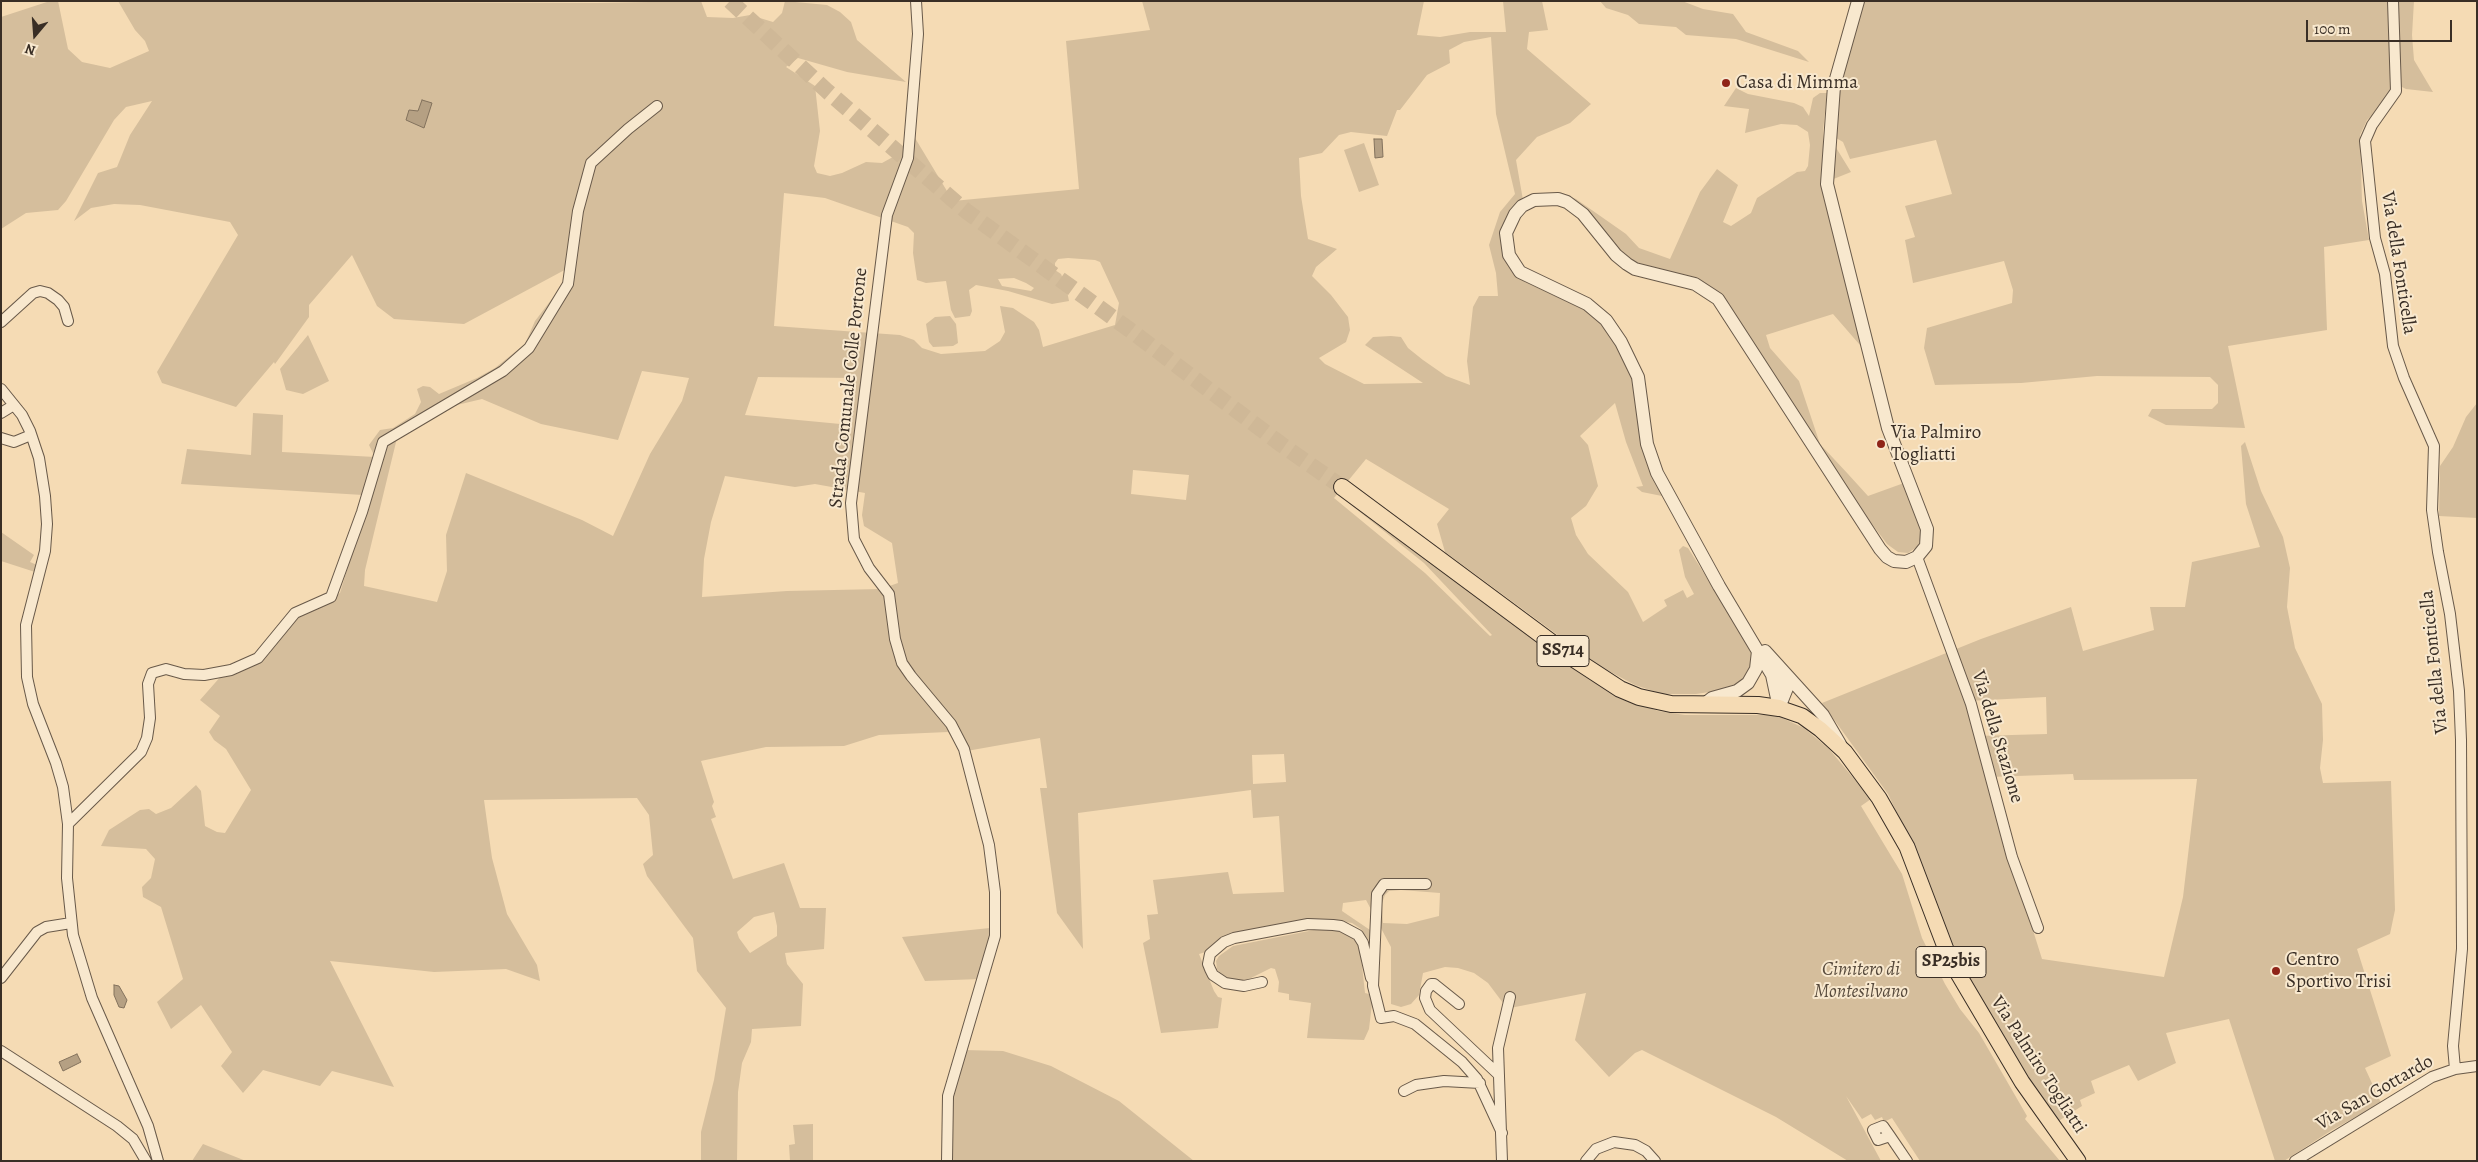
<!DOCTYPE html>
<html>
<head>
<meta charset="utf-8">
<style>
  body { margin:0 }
  #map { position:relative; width:2478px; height:1162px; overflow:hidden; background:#f5dbb4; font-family:Alegreya,serif }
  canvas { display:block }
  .frame { position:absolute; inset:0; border:2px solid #392e25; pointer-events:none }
  .north { position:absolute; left:10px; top:10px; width:50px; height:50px; -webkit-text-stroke:4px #f8e8ce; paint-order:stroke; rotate:198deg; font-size:14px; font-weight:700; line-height:20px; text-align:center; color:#392e25 }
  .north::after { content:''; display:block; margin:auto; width:18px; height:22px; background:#392e25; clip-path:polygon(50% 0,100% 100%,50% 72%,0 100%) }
  .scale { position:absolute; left:2306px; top:20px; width:146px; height:22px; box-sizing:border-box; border:2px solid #392e25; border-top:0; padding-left:6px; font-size:15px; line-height:18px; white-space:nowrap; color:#392e25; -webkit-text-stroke:4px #f8e8ce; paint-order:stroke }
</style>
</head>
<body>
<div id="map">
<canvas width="2478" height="1162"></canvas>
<div class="frame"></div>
<div class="north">N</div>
<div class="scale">100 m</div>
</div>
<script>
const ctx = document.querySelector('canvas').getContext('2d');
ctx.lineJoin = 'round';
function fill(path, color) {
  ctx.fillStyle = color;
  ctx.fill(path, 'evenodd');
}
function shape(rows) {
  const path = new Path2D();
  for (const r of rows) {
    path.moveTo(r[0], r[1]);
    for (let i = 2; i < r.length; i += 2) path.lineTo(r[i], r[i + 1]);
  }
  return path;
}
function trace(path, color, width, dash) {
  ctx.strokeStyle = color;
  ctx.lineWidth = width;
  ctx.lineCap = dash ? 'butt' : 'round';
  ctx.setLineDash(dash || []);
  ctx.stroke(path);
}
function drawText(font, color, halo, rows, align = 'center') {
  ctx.font = font + ' Alegreya,serif';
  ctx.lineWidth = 4;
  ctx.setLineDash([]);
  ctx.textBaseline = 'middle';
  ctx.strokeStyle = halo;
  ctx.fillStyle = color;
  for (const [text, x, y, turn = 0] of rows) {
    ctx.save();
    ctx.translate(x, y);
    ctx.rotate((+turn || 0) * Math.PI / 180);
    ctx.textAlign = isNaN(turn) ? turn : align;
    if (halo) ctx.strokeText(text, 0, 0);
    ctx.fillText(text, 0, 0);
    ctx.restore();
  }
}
fill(shape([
  [50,1,58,1,68,49,82,62,110,68,149,51,145,41,135,30,118,1,597,3,701,1,707,17,733,18,750,15,773,22,782,13,785,1,827,5,840,12,851,22,857,40,906,82,847,72,798,58,786,67,815,86,820,131,814,166,817,173,830,176,842,173,866,162,882,163,902,152,915,138,953,201,1079,189,1066,41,1150,30,1142,1,1424,1,1417,35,1440,37,1470,32,1506,32,1503,1,1542,1,1548,30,1529,32,1527,49,1591,104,1570,123,1537,137,1516,160,1523,200,1543,193,1563,194,1576,199,1626,234,1639,248,1670,259,1700,192,1717,169,1738,185,1723,222,1731,226,1751,213,1757,198,1797,172,1805,171,1808,166,1810,145,1808,132,1797,125,1781,124,1745,133,1749,109,1724,106,1736,88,1748,94,1794,103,1803,107,1809,116,1813,98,1820,93,1827,93,1823,131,1823,196,1866,352,1833,314,1766,335,1770,348,1799,381,1820,444,1848,474,1868,496,1904,483,1921,529,1920,541,1917,547,1908,553,1898,552,1887,544,1863,512,1721,298,1636,267,1584,212,1543,197,1507,222,1512,270,1525,282,1589,312,1604,326,1619,347,1631,370,1667,497,1642,492,1636,487,1643,486,1626,442,1615,403,1580,436,1588,445,1598,486,1586,506,1571,518,1576,535,1588,554,1628,592,1643,622,1667,606,1664,600,1683,590,1687,598,1694,594,1685,577,1679,550,1683,546,1688,548,1748,643,1755,660,1746,681,1729,689,1696,694,1662,694,1635,685,1601,667,1445,552,1437,524,1449,509,1366,459,1334,498,1425,573,1490,636,1492,635,1424,563,1341,497,1341,494,1545,648,1590,680,1620,697,1658,711,1685,715,1767,715,1780,717,1804,728,1829,749,1871,799,1861,806,1902,874,1922,938,1945,984,1960,1009,1979,1033,2027,1116,2025,1119,2060,1161,1920,1161,1892,1118,1884,1122,1882,1117,1875,1120,1871,1114,1862,1119,1846,1096,1881,1161,1848,1161,1776,1117,1642,1050,1635,1053,1609,1077,1575,1040,1586,993,1510,1008,1503,1003,1488,983,1474,973,1458,968,1445,967,1423,973,1419,995,1411,1004,1401,1007,1391,1004,1391,947,1366,900,1343,903,1342,911,1373,932,1370,942,1361,929,1352,923,1327,919,1311,920,1199,954,1214,991,1218,997,1222,998,1218,1028,1161,1033,1143,943,1150,939,1147,915,1158,914,1153,880,1228,872,1233,894,1284,892,1279,816,1253,818,1251,790,1078,813,1083,949,1057,913,1040,788,1047,788,1040,738,961,752,948,732,879,735,844,746,766,747,701,761,714,802,712,806,716,817,711,819,733,879,784,863,800,908,826,908,824,949,785,953,787,964,803,984,801,1026,752,1029,751,1042,742,1063,738,1092,737,1161,701,1161,701,1132,714,1080,726,1008,697,971,693,938,647,876,643,864,653,855,649,815,637,798,484,800,492,858,507,914,537,965,540,981,506,969,434,972,330,961,394,1087,332,1071,320,1086,263,1070,243,1093,221,1066,232,1052,201,1005,171,1029,157,1002,183,979,161,907,143,897,142,887,151,878,155,859,146,849,101,846,109,830,140,810,149,809,156,814,171,808,196,785,201,791,205,826,217,832,225,833,251,790,226,749,214,740,209,732,220,716,200,700,229,667,253,655,291,611,322,604,340,593,349,563,346,546,363,495,181,484,187,449,251,455,253,413,283,415,282,452,375,457,369,445,380,430,393,428,415,414,421,402,417,389,423,386,430,387,439,394,477,378,495,368,525,344,535,321,561,287,572,266,464,324,394,319,377,306,352,255,309,305,309,317,275,364,274,362,236,407,162,383,157,372,238,235,230,222,140,205,114,204,91,208,74,221,98,173,117,167,130,135,152,101,126,107,114,120,66,201,58,210,26,213,1,229,1,17],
  [1491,37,1496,114,1515,194,1500,212,1489,245,1496,273,1498,296,1479,296,1473,307,1467,361,1470,385,1446,376,1423,360,1408,348,1401,337,1391,336,1373,337,1365,345,1423,383,1364,384,1325,364,1319,358,1346,342,1350,330,1348,317,1331,295,1312,276,1316,267,1337,249,1308,239,1301,196,1299,158,1322,153,1339,135,1351,132,1387,136,1397,110,1400,110,1427,75,1450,63,1449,50,1464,42],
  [784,193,825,198,908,227,914,233,913,253,917,280,926,283,946,281,951,310,955,318,970,316,972,311,969,290,976,285,1008,291,1052,304,1069,301,1066,286,1061,274,1055,270,1055,263,1058,259,1068,258,1095,260,1100,262,1119,303,1115,325,1043,347,1039,330,1034,322,1013,308,1000,306,1005,332,1000,341,985,351,941,354,922,348,914,340,900,335,774,326],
  [1014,278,1026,283,1034,288,1031,291,1002,286,998,279],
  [642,371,689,378,682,401,650,454,613,536,582,520,466,473,446,535,447,571,437,602,364,586,365,570,397,438,440,409,482,399,541,424,618,440],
  [758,377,854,378,851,425,745,415],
  [1133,470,1189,475,1186,500,1131,494],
  [725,476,795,487,815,484,865,493,862,515,864,526,892,543,898,583,881,589,787,591,702,597,704,559,711,522],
  [1284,754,1286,782,1253,784,1252,755],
  [1401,890,1440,893,1439,916,1407,924,1383,923,1382,903,1385,895,1389,891],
  [774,912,777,926,777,936,750,953,739,938,737,932,754,917],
  [1600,1,1682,1,1703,9,1733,14,1746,32,1798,51,1809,62,1736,39,1686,35,1676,27,1639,24,1628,15,1606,8],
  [1860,1,2391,1,2394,90,2385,104,2367,120,2360,135,2362,201,2369,240,2324,247,2327,330,2228,346,2245,428,2166,425,2148,416,2152,409,2212,409,2218,403,2218,385,2210,377,2097,376,2021,383,1935,385,1924,348,1927,328,2012,303,2013,290,2004,261,1913,283,1905,240,1915,237,1905,206,1952,194,1936,140,1850,159,1843,142,1836,138,1839,75],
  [2395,1,2414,1,2412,35,2414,60,2433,92,2406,89,2398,85],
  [1364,143,1379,185,1359,192,1344,150],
  [1835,146,1851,172,1831,180],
  [950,316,956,324,958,343,953,346,933,347,929,342,926,324,935,317],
  [308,335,329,381,303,394,286,390,280,369],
  [2477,403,2477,518,2439,516,2440,466,2453,447,2466,417],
  [2245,442,2261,491,2283,537,2290,568,2287,607,2295,648,2322,704,2323,740,2320,768,2323,783,2391,781,2395,910,2390,934,2357,949,2391,1056,2365,1068,2381,1103,2332,1130,2284,1161,2275,1161,2229,1019,2166,1033,2176,1063,2138,1081,2129,1065,2091,1081,2095,1093,2080,1100,2082,1106,2057,1122,2025,1076,1947,945,1906,832,1888,794,1822,703,1981,639,2071,607,2083,651,2154,630,2150,607,2185,607,2192,562,2260,547,2246,504,2241,446],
  [2046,697,2047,734,1977,736,1968,701],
  [2073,774,2074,780,2197,779,2183,897,2164,977,2042,959,2009,854,1989,777],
  [1,532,34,555,30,562,37,565,35,572,1,561],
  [990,928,990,939,980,979,925,981,902,937],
  [1324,928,1346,932,1356,939,1360,947,1365,993,1373,995,1369,1029,1364,1040,1307,1038,1311,1003,1289,1000,1289,994,1278,992,1279,982,1275,969,1271,968,1241,983,1234,984,1221,975,1217,969,1216,961,1219,956,1233,946],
  [964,1050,1003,1051,1051,1066,1119,1101,1194,1161,950,1160,952,1096],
  [813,1124,813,1161,790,1161,789,1145,795,1144,793,1125],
  [203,1144,246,1161,192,1161]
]), '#d5be9c');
const water = shape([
  [422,100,432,103,424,128,406,120,409,110,418,111,422,100],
  [1374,139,1382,139,1383,157,1375,158,1374,139],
  [114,985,119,986,127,1000,124,1008,119,1007,114,995,114,985],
  [77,1054,81,1062,63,1071,59,1062,77,1054]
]);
fill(water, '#b5a083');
trace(water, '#83725d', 1);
trace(shape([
  [730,1,827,91,966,211,1130,330,1282,445,1342,487]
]), '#cfb897', 16, [16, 8]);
const minor = shape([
  [916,1,918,34,908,158,887,215,851,503,854,539,869,568,889,594,895,639,902,663,911,676,951,724,964,749,989,845,995,892,995,936,948,1096,947,1161],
  [2393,1,2396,91,2372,125,2365,141,2375,238,2385,274,2393,346,2404,378,2434,446,2432,510,2438,552,2450,614,2459,691,2461,740,2462,949,2453,1046,2455,1069],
  [1,322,33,293,40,291,48,293,58,300,64,307,68,321],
  [1,389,22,415,30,431,39,458,45,496,47,524,45,551,26,625,27,677,33,704,56,763,63,787,68,824,67,878,73,935,92,998,148,1126,158,1161],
  [1,413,14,405],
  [1,438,14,442,31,435],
  [1917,557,1971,704,2012,857,2038,928],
  [68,824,141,752,147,738,150,718,148,684,152,673,166,669,184,674,204,675,231,670,258,658,295,613,331,597,362,512,383,442,503,371,529,348,568,284,578,211,591,163,628,129,657,106],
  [1426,884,1384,884,1377,894,1373,986,1381,1018,1394,1016,1415,1024,1462,1062,1477,1079,1502,1133],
  [1,978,37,932,46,927,71,923],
  [1262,982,1244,986,1225,983,1213,975,1210,969,1208,964,1210,954,1224,942,1234,938,1308,924,1333,925,1341,926,1358,935,1363,943,1371,978],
  [1459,1004,1434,984,1431,984,1426,991,1425,998,1430,1010,1499,1075],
  [1,1051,117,1126,133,1139,146,1161],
  [1404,1091,1416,1085,1444,1081,1480,1083],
  [1890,1136,1878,1140,1873,1130,1883,1126,1890,1136,1907,1161],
  [1502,1161,1498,1048,1510,997],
  [1586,1161,1596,1149,1614,1142,1635,1145,1646,1151,1655,1161],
  [2295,1161,2432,1077,2455,1069,2477,1066]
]);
const tertiary = shape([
  [1765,651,1823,715,1840,744],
  [1703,705,1712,698,1737,691,1748,683,1756,669,1758,651],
  [1779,708,1772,675,1719,586,1657,473,1647,444,1638,377,1621,342,1606,320,1587,304,1520,272,1509,255,1506,233,1515,214,1522,206,1534,200,1558,199,1567,202,1583,214,1616,255,1627,264,1635,269,1695,284,1718,299,1880,549,1887,557,1894,561,1906,562,1917,557,1926,546,1927,529,1888,428,1827,184,1834,86,1858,1],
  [1779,708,1787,688,1781,674]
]);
const primary = shape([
  [1779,708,1802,716,1820,729,1845,752,1879,798,1907,847,1950,960,2022,1082,2078,1161]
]);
const trunk = shape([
  [1342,487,1571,657,1620,689,1639,697,1671,704,1758,705,1779,708]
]);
trace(minor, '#685949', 12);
trace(tertiary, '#685949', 14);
trace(primary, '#392e25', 17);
trace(trunk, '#392e25', 18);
trace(minor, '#f8e8ce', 10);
trace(tertiary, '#f8e8ce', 12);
trace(primary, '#f5dbb4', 15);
trace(trunk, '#f5dbb4', 16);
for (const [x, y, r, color] of [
  [1726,83,5,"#8f2418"],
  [1881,444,5,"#8f2418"],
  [2276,971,5,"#8f2418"]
]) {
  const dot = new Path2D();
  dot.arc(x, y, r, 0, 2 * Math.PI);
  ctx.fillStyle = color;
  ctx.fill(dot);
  trace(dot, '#f8e8ce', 2);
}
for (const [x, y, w] of [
  [1563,651,52],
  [1951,962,70]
]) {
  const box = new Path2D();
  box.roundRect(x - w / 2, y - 15.5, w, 31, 4);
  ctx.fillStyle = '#f8e8ce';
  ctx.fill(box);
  trace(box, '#392e25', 1);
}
drawText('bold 18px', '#392e25', null, [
  ["SS714",1563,651],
  ["SP25bis",1951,962]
]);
drawText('19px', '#392e25', '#f8e8ce', [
  ["Casa di Mimma",1736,83],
  ["Via Palmiro",1891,433],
  ["Togliatti",1891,455],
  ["Centro",2286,960],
  ["Sportivo Trisi",2286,982]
], 'left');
drawText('19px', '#392e25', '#f8e8ce', [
  ["Via della Fonticella",2398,263,81],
  ["Strada Comunale Colle Portone",849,388,-84],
  ["Via della Fonticella",2435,662,-96],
  ["Via della Stazione",1997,737,73],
  ["Via Palmiro Togliatti",2038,1065,57],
  ["Via San Gottardo",2375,1093,-30]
]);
drawText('italic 19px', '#584b3d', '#f8e8ce', [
  ["Cimitero di",1861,970],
  ["Montesilvano",1861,992]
]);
</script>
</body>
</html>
